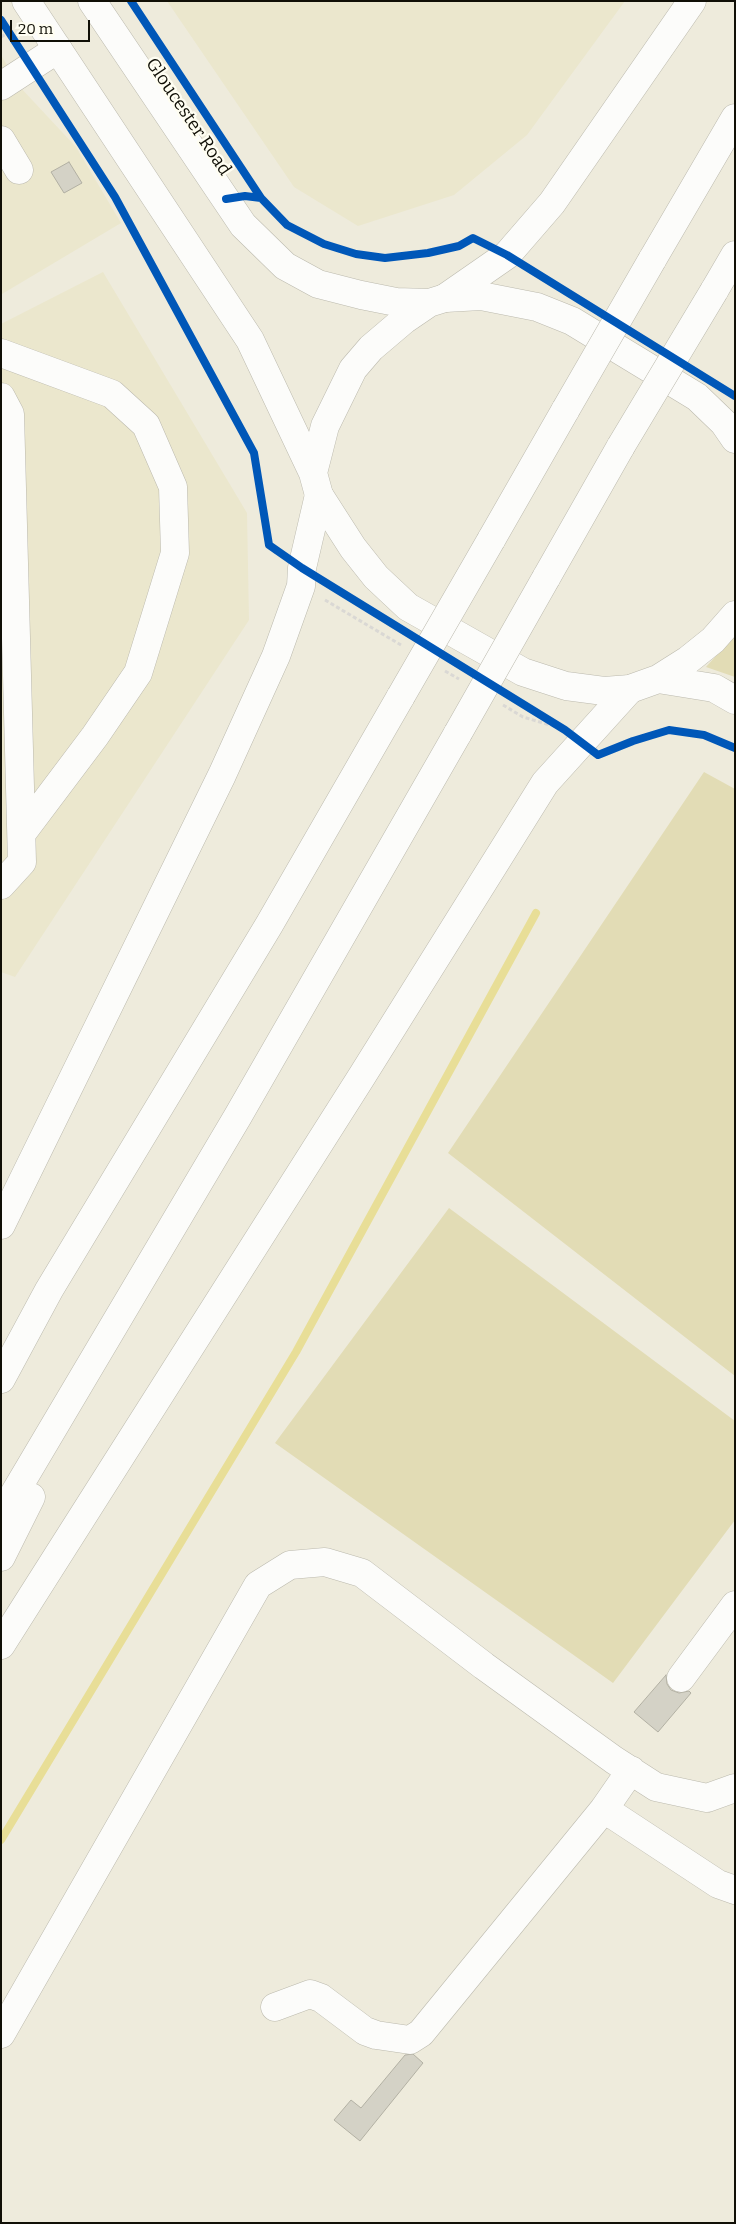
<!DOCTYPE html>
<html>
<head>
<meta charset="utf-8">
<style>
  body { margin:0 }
  #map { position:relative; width:736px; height:2224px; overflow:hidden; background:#eeebdc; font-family:Bitter,serif }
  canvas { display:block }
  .frame { position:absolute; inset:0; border:2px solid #100f06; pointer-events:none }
  .scale { position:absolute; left:10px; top:20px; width:80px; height:22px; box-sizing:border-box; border:2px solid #100f06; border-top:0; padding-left:6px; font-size:15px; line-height:18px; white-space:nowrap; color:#100f06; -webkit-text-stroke:4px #fffef2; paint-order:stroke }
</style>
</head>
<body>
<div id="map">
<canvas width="736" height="2224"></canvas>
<div class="frame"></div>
<div class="scale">20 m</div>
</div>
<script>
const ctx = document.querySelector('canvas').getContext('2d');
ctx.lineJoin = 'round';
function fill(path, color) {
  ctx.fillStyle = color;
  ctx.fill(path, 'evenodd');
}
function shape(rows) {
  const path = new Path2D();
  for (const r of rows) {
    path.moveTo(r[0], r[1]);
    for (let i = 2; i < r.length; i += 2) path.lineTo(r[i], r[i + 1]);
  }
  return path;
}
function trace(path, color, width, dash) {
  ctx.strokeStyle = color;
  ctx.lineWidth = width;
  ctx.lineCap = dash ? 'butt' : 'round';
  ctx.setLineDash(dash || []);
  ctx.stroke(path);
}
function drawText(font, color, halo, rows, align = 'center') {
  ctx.font = font + ' Bitter,serif';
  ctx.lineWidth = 4.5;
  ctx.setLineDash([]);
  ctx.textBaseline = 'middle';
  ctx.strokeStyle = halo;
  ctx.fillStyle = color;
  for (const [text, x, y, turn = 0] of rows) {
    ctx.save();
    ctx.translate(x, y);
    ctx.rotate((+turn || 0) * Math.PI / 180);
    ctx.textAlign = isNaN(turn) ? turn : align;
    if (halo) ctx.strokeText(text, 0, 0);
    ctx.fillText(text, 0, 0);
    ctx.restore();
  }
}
fill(shape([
  [167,1,625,1,527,135,454,195,358,226,294,187],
  [1,55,20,87,76,147,121,223,2,294],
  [103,272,247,513,249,620,15,977,1,972,1,324]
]), '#ebe7cd');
fill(shape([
  [735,634,735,677,706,667,731,639],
  [704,772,735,789,735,1376,448,1153],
  [449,1208,735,1421,735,1520,613,1683,275,1443]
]), '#e2dcb5');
trace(shape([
  [1,1840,296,1352,536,913]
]), '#e8de97', 8);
const building = shape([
  [69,162,82,183,64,193,51,172,69,162],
  [666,1675,667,1684,671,1690,679,1693,689,1691,691,1693,658,1732,634,1712,666,1675],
  [413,2054,423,2063,360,2141,334,2120,351,2100,361,2108,405,2055,413,2054]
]);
fill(building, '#d4d2c6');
trace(building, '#b2b0a3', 1);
const minor = shape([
  [1,86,58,49],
  [1,140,19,170],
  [1,353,112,394,146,425,173,487,175,553,138,673,95,736,22,833],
  [1,397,10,414,22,862,1,885],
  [681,1678,735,1605],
  [604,1809,718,1884,735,1890],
  [275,2007,310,1994,321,1998,365,2031,376,2035,410,2040,421,2033,604,1809,631,1770],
  [1,2034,258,1585,290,1565,325,1562,362,1573,484,1666,614,1760,656,1787,707,1798,735,1788]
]);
const major = shape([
  [26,1,250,340,313,473],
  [92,1,243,225,285,266,318,284,361,295,396,302,429,303],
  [735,439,724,423,697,397,572,321,537,307,481,296,445,298,429,303,404,320,371,348,353,369,325,426,313,473,319,495,353,548,376,577,408,607,523,672,566,686,604,691,630,689,658,679,688,660,713,640,735,615],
  [658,679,714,688,735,700]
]);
const highway = shape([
  [652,260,735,118],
  [714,291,735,255],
  [445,298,507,255,552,203,692,1],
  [491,540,566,409],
  [546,578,621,446],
  [1,1225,222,775,276,656,301,586,302,568,319,495],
  [1,1379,49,1290,269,925,401,696],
  [1,1516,238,1116,458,733],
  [1,1557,31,1497],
  [1,1645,362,1076,545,783,630,689]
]);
trace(minor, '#bbb9ad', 29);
trace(major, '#bbb9ad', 29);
trace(highway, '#bbb9ad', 29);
trace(shape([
  [1,37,9,32],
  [269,545,277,555],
  [325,600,401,645],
  [445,671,459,679],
  [503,705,523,717,560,728]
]), '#dad8d4', 3, [4, 2.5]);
trace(minor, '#fcfcfa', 28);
trace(major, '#fcfcfa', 28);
trace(highway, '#fcfcfa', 28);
const highwayBridge = shape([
  [566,409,652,260],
  [621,446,714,291],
  [401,696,491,540],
  [458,733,546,578]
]);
trace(highwayBridge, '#bbb9ad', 29, []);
trace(highwayBridge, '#fcfcfa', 28);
trace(shape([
  [131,1,261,198],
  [1,20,115,197,254,453,269,545,302,568,565,730,598,755,633,741,669,730,704,735,735,748],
  [226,199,245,196,261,198,287,225,324,244,356,254,385,258,428,253,459,246,473,238,507,255,735,396]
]), '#0057b8', 8);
drawText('18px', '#100f06', '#fffef2', [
  ["Gloucester Road",188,117,56]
]);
</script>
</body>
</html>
